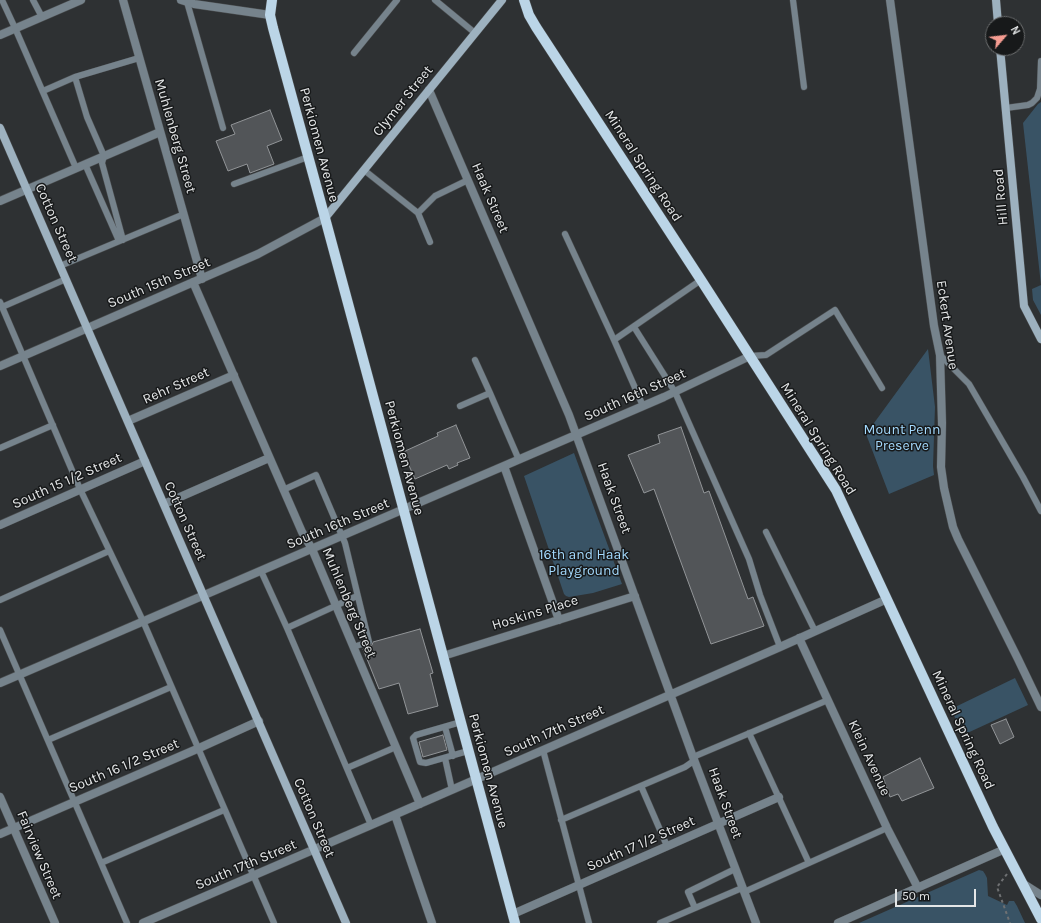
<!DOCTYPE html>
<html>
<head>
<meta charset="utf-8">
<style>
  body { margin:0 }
  #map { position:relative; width:1041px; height:923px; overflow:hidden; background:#2e3133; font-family:Karla,sans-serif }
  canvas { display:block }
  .north { position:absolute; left:985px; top:16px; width:40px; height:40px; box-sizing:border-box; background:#17191a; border:1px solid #696b6c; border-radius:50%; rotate:62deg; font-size:11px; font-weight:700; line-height:16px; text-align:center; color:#e4e6e7 }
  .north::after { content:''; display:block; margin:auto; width:14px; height:18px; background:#f59c91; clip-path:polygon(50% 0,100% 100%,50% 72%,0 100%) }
  .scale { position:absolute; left:895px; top:889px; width:81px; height:18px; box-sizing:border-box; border:2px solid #e4e6e7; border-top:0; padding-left:5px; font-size:12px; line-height:14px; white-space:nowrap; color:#e4e6e7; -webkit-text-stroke:3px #17191a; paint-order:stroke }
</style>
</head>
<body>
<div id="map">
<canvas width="1041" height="923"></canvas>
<div class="north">N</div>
<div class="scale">50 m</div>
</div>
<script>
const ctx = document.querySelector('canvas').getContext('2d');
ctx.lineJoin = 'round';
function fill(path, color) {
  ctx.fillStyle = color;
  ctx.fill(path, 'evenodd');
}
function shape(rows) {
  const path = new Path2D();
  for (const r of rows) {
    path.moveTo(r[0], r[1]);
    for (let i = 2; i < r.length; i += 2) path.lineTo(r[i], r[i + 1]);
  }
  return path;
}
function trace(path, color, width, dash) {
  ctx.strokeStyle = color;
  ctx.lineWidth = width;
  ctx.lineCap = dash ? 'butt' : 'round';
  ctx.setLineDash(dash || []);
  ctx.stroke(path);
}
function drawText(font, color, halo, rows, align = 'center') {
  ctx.font = font + ' Karla,sans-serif';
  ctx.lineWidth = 3;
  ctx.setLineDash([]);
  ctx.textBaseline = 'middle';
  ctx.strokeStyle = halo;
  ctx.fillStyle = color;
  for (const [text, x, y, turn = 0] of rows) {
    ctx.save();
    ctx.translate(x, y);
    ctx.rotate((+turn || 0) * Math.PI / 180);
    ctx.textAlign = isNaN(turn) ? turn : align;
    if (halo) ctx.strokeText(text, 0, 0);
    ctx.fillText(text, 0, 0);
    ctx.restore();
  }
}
fill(shape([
  [1041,102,1041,315,1033,300,1032,289,1041,285,1023,123,1038,104],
  [928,349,935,407,933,466,934,475,889,494,866,434],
  [574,453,622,584,593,593,569,597,566,596,564,594,524,476],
  [1015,678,1028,705,963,735,951,709],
  [979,870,983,871,985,874,987,878,988,896,1007,905,1009,901,1014,901,1017,906,1025,923,859,923]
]), '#395365');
const building = shape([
  [270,110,282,140,267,146,274,164,250,173,247,164,228,171,216,141,235,134,231,125,270,110],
  [456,425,470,458,457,463,458,465,449,469,447,465,415,479,403,452,438,436,437,433,456,425],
  [681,427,704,493,709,491,748,599,753,597,764,626,711,644,654,489,644,493,628,455,660,443,658,435,681,427],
  [420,629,433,673,430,674,438,706,408,714,399,683,379,689,363,649,372,645,373,642,420,629],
  [1006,719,1014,737,1000,744,991,725,1006,719],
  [443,735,447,750,423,757,419,742,443,735],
  [920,758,934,788,902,801,898,794,890,797,883,777,920,758]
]);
fill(building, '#525558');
trace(building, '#929598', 1);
const lane = shape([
  [2,0,15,28,76,168],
  [33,0,42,17],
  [435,0,475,33],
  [793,0,804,87],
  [187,2,223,128],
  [354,53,397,0],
  [75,77,87,117,104,156,102,163,123,240],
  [43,91,75,77,139,58],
  [1006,108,1028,105,1032,103,1037,98,1040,89,1041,61],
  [85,164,119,241],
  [364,170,418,213,430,242],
  [234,184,308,157],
  [418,213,435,196,468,180],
  [565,234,614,340,643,406],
  [60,266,184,214],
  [0,302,80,489,143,621,274,923],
  [2,307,66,279],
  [634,327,675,392,749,559,760,595,780,647],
  [614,340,701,280],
  [940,355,969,384,1023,477,1041,511],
  [750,356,766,355,835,310,882,388],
  [475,360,490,393,519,460],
  [460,406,490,393],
  [0,448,53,425],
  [283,490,316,475,345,543,369,642,353,647],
  [766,532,815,631],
  [261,571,287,628,371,825],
  [0,600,109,551],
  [287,628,357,596],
  [0,630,127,923],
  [461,722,416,735,413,738,420,762,426,763,468,751],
  [445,727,453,756],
  [749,733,809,863],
  [48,740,171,687],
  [543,750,589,923],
  [693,757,828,700],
  [445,758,452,790],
  [347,768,396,747],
  [641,786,667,846],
  [561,820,685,767,695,760],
  [101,863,224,810],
  [744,892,887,828],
  [695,908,688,892,735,869],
  [660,923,742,888]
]);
const street = shape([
  [123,0,202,279],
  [181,0,194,4,270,15],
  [890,0,934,326,940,355,942,423,941,467,944,488,953,527,958,539,1018,659,1041,707],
  [0,35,81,0],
  [429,90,569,415,693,757,756,923],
  [0,201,160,132],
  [193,282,302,532,312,549,420,804],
  [0,366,258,254,325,218],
  [128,421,234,375],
  [504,466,559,620],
  [164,504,269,458],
  [0,525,145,461],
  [799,638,887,828,918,888],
  [443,656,635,596],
  [0,683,664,397,750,356],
  [0,797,55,923],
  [395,815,432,923],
  [0,834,197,749,259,721],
  [1022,883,1041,895],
  [513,914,779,797],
  [143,923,371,825,780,647,887,599],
  [838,923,1005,849]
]);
const secondary = shape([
  [996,0,998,24],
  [1000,48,1024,306,1041,339],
  [0,128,346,923],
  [325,218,502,0]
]);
const primary = shape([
  [272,0,270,15,273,28,325,218,515,923],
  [524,0,529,15,536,27,701,280,836,490,993,827,1041,919]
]);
trace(lane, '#4b4e50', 7);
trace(street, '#4b4e50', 9);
trace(secondary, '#4b4e50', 9);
trace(primary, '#4b4e50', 11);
trace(shape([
  [1007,874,997,887,1010,923]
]), '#6f7173', 2, [3, 3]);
trace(lane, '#76838c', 6);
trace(street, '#76838c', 8);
trace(secondary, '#9db1bf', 8);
trace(primary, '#bbd5e7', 10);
drawText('14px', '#e4e6e7', '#17191a', [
  ["Clymer Street",403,101,-51],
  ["Muhlenberg Street",175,136,74],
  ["Perkiomen Avenue",319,145,75],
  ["Mineral Spring Road",643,166,57],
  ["Hill Road",1001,197,-95],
  ["Haak Street",490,198,67],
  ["Cotton Street",56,223,66],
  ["South 15th Street",159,283,-23],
  ["Eckert Avenue",947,325,82],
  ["Rehr Street",176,386,-24],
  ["South 16th Street",635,395,-24],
  ["Mineral Spring Road",818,439,58],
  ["Perkiomen Avenue",404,458,75],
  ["South 15 1/2 Street",67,481,-24],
  ["Haak Street",614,498,70],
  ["Cotton Street",185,521,66],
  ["South 16th Street",338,524,-23],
  ["Muhlenberg Street",349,603,67],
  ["Hoskins Place",535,613,-17],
  ["Mineral Spring Road",963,730,65],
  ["South 17th Street",554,731,-24],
  ["Klein Avenue",869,758,65],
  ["South 16 1/2 Street",124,766,-23],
  ["Perkiomen Avenue",488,771,75],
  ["Haak Street",725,803,70],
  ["Cotton Street",314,818,67],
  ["South 17 1/2 Street",641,844,-24],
  ["Fairview Street",39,855,67],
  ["South 17th Street",246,865,-23]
]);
drawText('14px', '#a3d9fd', '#17191a', [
  ["Mount Penn",902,430],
  ["Preserve",902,446],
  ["16th and Haak",584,555],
  ["Playground",584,571]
]);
</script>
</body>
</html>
